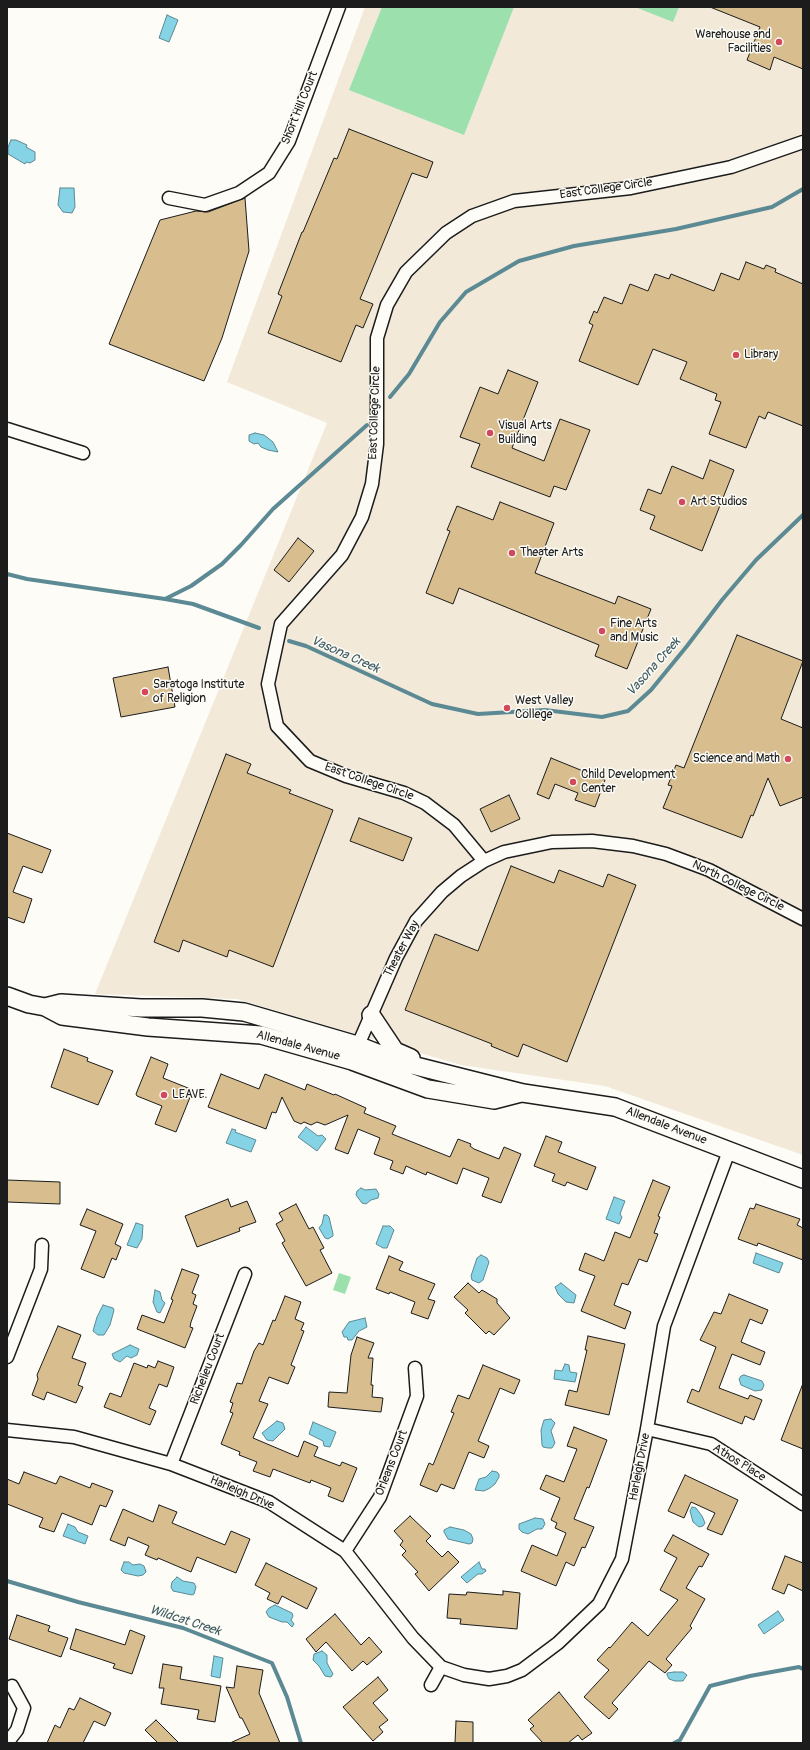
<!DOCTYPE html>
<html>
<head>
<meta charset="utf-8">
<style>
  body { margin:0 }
  #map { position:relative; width:810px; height:1750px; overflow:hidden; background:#fdfcf7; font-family:Pangolin,sans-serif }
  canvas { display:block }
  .frame { position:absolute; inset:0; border:8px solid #1c1c1c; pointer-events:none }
</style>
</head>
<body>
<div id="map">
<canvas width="810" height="1750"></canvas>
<div class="frame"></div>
</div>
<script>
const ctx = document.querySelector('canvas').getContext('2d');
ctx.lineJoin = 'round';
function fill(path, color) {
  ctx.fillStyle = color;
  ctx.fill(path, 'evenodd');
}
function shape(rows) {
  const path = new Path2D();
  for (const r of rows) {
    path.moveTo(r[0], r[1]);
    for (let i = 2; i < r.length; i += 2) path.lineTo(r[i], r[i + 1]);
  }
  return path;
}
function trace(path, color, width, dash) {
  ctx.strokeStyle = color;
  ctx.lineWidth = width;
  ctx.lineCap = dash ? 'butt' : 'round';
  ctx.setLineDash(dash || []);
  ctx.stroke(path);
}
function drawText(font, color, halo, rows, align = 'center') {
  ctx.font = font + ' Pangolin,sans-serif';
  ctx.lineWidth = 3;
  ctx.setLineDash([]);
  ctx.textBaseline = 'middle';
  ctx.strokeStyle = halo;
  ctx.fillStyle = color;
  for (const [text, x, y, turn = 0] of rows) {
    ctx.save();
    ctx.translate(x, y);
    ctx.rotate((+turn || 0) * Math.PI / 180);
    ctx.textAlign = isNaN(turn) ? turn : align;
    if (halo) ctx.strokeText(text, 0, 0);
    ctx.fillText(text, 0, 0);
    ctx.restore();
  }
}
fill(shape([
  [365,7,803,7,803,1155,605,1086,461,1065,237,999,95,994,327,423,227,382]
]), '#f2e9d8');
fill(shape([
  [382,7,514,7,464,135,349,90],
  [635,7,679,7,673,22],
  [339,1273,351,1277,345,1294,333,1290]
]), '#9be0ad');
const water = shape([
  [167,15,178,20,169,42,159,38,167,15],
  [11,140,16,140,27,145,26,147,35,152,35,160,30,163,26,162,25,164,8,154,8,147,11,140],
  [60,188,74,188,75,207,72,213,63,212,58,205,60,188],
  [255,433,264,435,273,442,278,452,268,450,261,447,258,443,254,444,249,441,249,435,255,433],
  [306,1127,318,1136,322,1135,326,1139,317,1151,298,1137,306,1127],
  [232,1129,236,1130,235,1132,256,1140,251,1152,226,1143,232,1129],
  [361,1188,365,1190,376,1189,379,1194,378,1198,371,1200,366,1204,362,1203,356,1195,357,1191,361,1188],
  [614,1197,625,1201,620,1214,622,1217,619,1224,606,1219,614,1197],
  [324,1215,327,1215,329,1217,333,1234,333,1236,328,1239,325,1238,319,1228,322,1224,324,1215],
  [136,1223,143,1225,142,1239,137,1248,127,1245,136,1223],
  [383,1226,390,1226,394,1230,387,1248,383,1248,376,1244,383,1226],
  [756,1253,783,1263,779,1273,753,1263,756,1253],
  [481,1255,487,1258,489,1262,483,1280,479,1283,472,1280,471,1276,477,1258,481,1255],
  [561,1283,576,1295,574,1303,566,1302,558,1294,555,1287,561,1283],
  [155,1290,160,1292,162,1300,165,1303,160,1313,157,1312,153,1302,155,1290],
  [103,1305,113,1308,114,1310,110,1325,104,1335,98,1335,93,1331,97,1317,103,1305],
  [365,1318,367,1327,359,1331,352,1340,348,1340,347,1337,344,1337,342,1332,349,1322,365,1318],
  [130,1345,139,1349,137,1355,131,1358,127,1356,120,1362,114,1359,112,1354,130,1345],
  [565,1364,569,1365,570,1372,577,1373,575,1382,554,1379,555,1370,562,1371,565,1364],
  [744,1375,762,1381,764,1385,762,1390,755,1391,741,1385,739,1379,741,1376,744,1375],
  [551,1419,555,1423,551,1431,555,1443,552,1448,548,1448,543,1447,542,1445,541,1430,544,1420,551,1419],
  [277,1421,283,1423,285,1429,273,1441,267,1440,262,1433,277,1421],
  [313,1422,336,1432,330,1447,324,1446,323,1441,309,1434,313,1422],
  [492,1471,497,1472,499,1474,499,1477,495,1484,490,1488,484,1491,475,1490,479,1479,486,1477,492,1471],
  [692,1507,696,1508,702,1516,705,1523,703,1526,699,1527,693,1522,690,1511,692,1507],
  [535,1518,543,1519,545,1524,542,1529,537,1529,528,1534,522,1532,519,1529,519,1524,535,1518],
  [68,1524,75,1527,78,1532,88,1536,85,1544,63,1536,68,1524],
  [450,1527,464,1530,471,1534,473,1539,472,1543,469,1544,448,1539,444,1532,444,1530,450,1527],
  [124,1562,129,1562,133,1565,140,1564,144,1566,146,1572,143,1575,138,1576,124,1573,121,1570,124,1562],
  [479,1562,482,1569,485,1569,486,1571,482,1574,478,1574,467,1583,461,1577,479,1562],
  [177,1577,183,1581,194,1583,196,1587,194,1594,192,1595,173,1591,171,1587,172,1582,177,1577],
  [275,1605,292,1613,293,1616,291,1620,294,1624,292,1627,287,1622,282,1622,269,1617,266,1612,269,1608,275,1605],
  [778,1611,784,1620,764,1634,758,1625,778,1611],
  [322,1651,327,1655,327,1663,333,1674,331,1677,325,1676,319,1666,313,1660,314,1654,322,1651],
  [214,1656,223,1658,220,1678,211,1676,214,1656],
  [674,1672,683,1672,687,1675,683,1681,675,1681,669,1679,667,1675,667,1673,674,1672]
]);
fill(water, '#85d3e4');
trace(water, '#5b8a94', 1);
trace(shape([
  [390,397,409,374,440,322,466,292,519,261,574,246,676,229,772,207,803,189],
  [7,574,27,579,165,599,193,604,259,628],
  [165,599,191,586,222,564,241,545,273,509,367,425],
  [289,641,306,646,432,704,478,714,545,710,602,717,628,711,651,690,687,646,722,600,756,560,803,515],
  [7,1581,78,1602,183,1628,272,1663,287,1697,301,1743],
  [674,1743,680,1740,710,1686,750,1676,799,1667,803,1669]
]), '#5b8a94', 4);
const building = shape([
  [710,7,803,7,803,69,774,57,770,70,747,60,760,27,710,7],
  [349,129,433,162,427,178,412,173,360,299,373,304,363,328,356,325,341,362,268,333,282,296,278,294,302,232,303,232,334,158,337,159,349,129],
  [245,198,249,251,222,338,204,381,109,344,160,220,196,211,208,212,245,198],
  [746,262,764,269,766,265,776,269,775,272,803,284,803,426,768,412,765,419,759,416,746,448,709,434,721,402,715,400,717,394,680,379,687,362,653,349,638,385,579,361,593,325,589,323,594,311,597,313,604,297,622,304,630,284,648,291,655,274,669,279,671,274,714,291,721,273,739,280,746,262],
  [508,370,538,382,512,448,544,461,560,419,590,430,566,490,554,486,550,497,471,467,480,444,460,437,480,387,498,394,508,370],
  [710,460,734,470,702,551,650,529,655,516,640,510,648,489,661,494,672,466,703,479,710,460],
  [500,502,554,523,535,573,615,604,618,596,651,609,627,669,595,656,599,645,459,588,453,604,426,593,450,531,447,530,457,506,493,520,500,502],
  [298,538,314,551,289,582,274,570,298,538],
  [737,635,803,661,781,719,803,728,803,797,780,806,768,778,753,816,751,815,742,838,663,808,672,786,668,785,676,765,684,768,737,635],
  [168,667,175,707,121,717,113,678,168,667],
  [226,754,251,764,247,773,291,790,289,793,333,810,273,967,229,950,227,957,183,940,179,952,154,942,226,754],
  [551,758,605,780,595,807,575,800,578,793,555,784,549,799,537,794,551,758],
  [509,795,520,819,491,832,480,809,509,795],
  [359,818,412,838,403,861,350,841,359,818],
  [7,833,51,850,42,873,23,866,13,892,32,899,24,923,7,917,7,833],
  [511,866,554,883,559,870,603,887,608,874,636,885,567,1062,523,1044,518,1057,491,1046,492,1044,405,1010,435,934,478,951,511,866],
  [64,1049,88,1058,87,1061,113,1071,98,1105,51,1087,64,1049],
  [151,1057,168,1064,163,1078,193,1090,176,1132,155,1124,162,1106,137,1096,136,1094,151,1057],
  [221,1074,259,1089,265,1074,305,1090,307,1084,334,1095,335,1094,366,1108,364,1113,396,1126,392,1134,450,1157,458,1139,471,1144,470,1146,474,1149,499,1159,504,1147,521,1154,501,1203,482,1196,489,1178,463,1168,457,1184,427,1172,426,1175,406,1166,403,1174,390,1169,393,1161,374,1154,380,1138,358,1129,348,1154,335,1149,348,1115,325,1125,317,1122,311,1125,304,1122,301,1124,294,1121,282,1097,276,1113,272,1112,266,1129,208,1107,221,1074],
  [546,1136,562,1142,558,1152,596,1167,587,1190,567,1182,565,1186,552,1181,555,1174,534,1166,546,1136],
  [7,1180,60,1182,60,1204,7,1202,7,1180],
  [653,1180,670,1187,658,1216,660,1217,654,1233,658,1234,647,1262,639,1259,628,1285,622,1283,614,1305,631,1312,625,1329,581,1311,595,1276,579,1270,585,1253,604,1261,615,1232,630,1238,653,1180],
  [228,1199,231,1207,247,1201,256,1222,239,1228,240,1231,197,1247,185,1216,228,1199],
  [296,1204,309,1229,313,1227,324,1248,320,1250,332,1273,306,1286,282,1243,285,1241,276,1224,283,1220,279,1213,296,1204],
  [756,1204,800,1219,797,1225,803,1228,803,1260,758,1243,757,1246,738,1239,750,1208,754,1209,756,1204],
  [87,1209,123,1224,115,1244,121,1247,116,1260,112,1258,104,1278,81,1269,96,1231,80,1225,87,1209],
  [389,1256,403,1262,399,1270,435,1284,428,1299,435,1301,428,1319,411,1313,415,1302,390,1292,389,1294,376,1289,389,1256],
  [182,1269,199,1275,192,1293,196,1295,193,1304,197,1306,191,1322,190,1327,193,1328,185,1348,137,1329,142,1315,164,1323,173,1300,171,1299,182,1269],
  [468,1283,479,1293,482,1290,497,1299,497,1303,510,1318,494,1335,489,1331,486,1334,465,1313,468,1310,454,1297,468,1283],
  [729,1294,768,1310,762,1324,750,1319,741,1342,765,1352,760,1365,732,1354,719,1388,748,1399,750,1395,762,1400,754,1420,745,1416,742,1424,687,1402,692,1389,699,1392,716,1347,700,1340,714,1312,721,1314,729,1294],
  [285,1296,301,1302,295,1319,304,1323,301,1330,304,1331,291,1365,295,1367,288,1384,269,1377,259,1401,268,1404,253,1438,298,1457,304,1441,318,1447,314,1456,340,1466,342,1462,357,1468,343,1502,328,1496,331,1488,311,1480,310,1483,273,1469,270,1477,253,1471,257,1462,239,1455,240,1452,221,1444,233,1413,230,1412,233,1403,230,1402,237,1383,242,1384,254,1351,259,1343,263,1345,273,1320,275,1321,285,1296],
  [58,1326,81,1335,72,1358,86,1363,78,1385,83,1387,76,1403,47,1392,44,1400,32,1395,38,1379,37,1375,58,1326],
  [588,1336,625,1344,609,1415,565,1405,569,1390,577,1392,587,1350,585,1350,588,1336],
  [357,1337,374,1343,368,1358,373,1358,371,1385,373,1385,372,1397,383,1398,381,1412,328,1407,329,1392,347,1393,351,1355,357,1337],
  [158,1361,174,1367,167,1387,159,1384,149,1408,156,1411,150,1425,104,1407,110,1393,121,1397,134,1363,147,1368,148,1365,155,1368,158,1361],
  [483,1365,520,1380,514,1394,500,1388,478,1441,489,1446,484,1458,469,1452,454,1489,441,1484,437,1492,420,1485,429,1463,433,1465,454,1413,451,1412,458,1395,469,1399,483,1365],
  [802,1386,803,1386,803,1449,781,1440,802,1386],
  [574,1427,607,1440,589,1488,587,1487,574,1519,594,1527,585,1548,582,1547,574,1566,566,1562,556,1586,521,1571,532,1545,557,1556,566,1533,555,1528,557,1523,551,1520,560,1498,540,1489,546,1475,564,1482,577,1449,567,1446,574,1427],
  [24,1472,56,1484,60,1476,90,1488,92,1483,113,1491,106,1507,100,1505,92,1525,62,1513,54,1532,39,1527,43,1518,7,1504,7,1479,19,1484,24,1472],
  [685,1475,738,1500,722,1535,707,1529,715,1513,691,1502,684,1518,668,1511,685,1475],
  [159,1505,177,1512,172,1523,225,1545,231,1531,250,1539,236,1573,197,1557,191,1572,158,1558,157,1560,145,1555,149,1546,128,1537,125,1546,110,1540,123,1509,153,1522,159,1505],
  [410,1516,431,1536,426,1541,442,1557,448,1551,459,1562,429,1591,415,1574,418,1572,402,1555,406,1551,400,1545,403,1541,394,1531,410,1516],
  [673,1535,709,1554,702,1567,699,1566,686,1588,705,1599,690,1626,692,1628,666,1659,672,1665,665,1673,649,1661,612,1703,618,1709,609,1719,584,1697,609,1670,597,1660,609,1647,610,1648,632,1622,648,1636,678,1600,660,1590,677,1558,664,1551,673,1535],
  [785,1556,803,1563,803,1591,788,1584,784,1594,772,1589,785,1556],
  [266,1563,317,1588,307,1609,282,1596,278,1604,267,1599,270,1593,255,1585,266,1563],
  [503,1591,520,1593,517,1629,460,1624,461,1619,447,1618,449,1594,466,1595,467,1592,503,1595,503,1591],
  [335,1614,361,1645,369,1637,382,1652,367,1665,363,1661,352,1671,326,1642,316,1652,306,1639,335,1614],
  [17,1615,50,1626,48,1631,68,1638,61,1657,9,1639,17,1615],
  [76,1629,125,1645,130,1630,145,1636,132,1674,113,1668,115,1664,70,1649,76,1629],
  [163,1664,182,1667,180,1679,221,1686,215,1722,197,1719,199,1710,161,1704,164,1688,159,1688,163,1664],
  [237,1666,263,1670,259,1693,280,1743,230,1743,250,1734,242,1718,240,1718,226,1687,234,1688,237,1666],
  [378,1677,388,1690,373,1703,388,1720,379,1727,383,1732,373,1741,343,1707,378,1677],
  [559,1692,592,1733,582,1740,578,1735,568,1743,543,1743,530,1729,534,1726,528,1720,559,1692],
  [80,1698,111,1713,105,1726,94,1721,83,1743,47,1743,55,1725,60,1728,69,1708,74,1710,80,1698],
  [156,1720,179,1743,158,1743,145,1730,156,1720],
  [456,1721,473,1722,473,1743,455,1743,456,1721]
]);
fill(building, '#d8bd8e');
trace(building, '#1c1c1c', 1);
const street = shape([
  [169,198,205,205,239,193,269,173,289,141,339,7],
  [7,429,83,453],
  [484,861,454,825,425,803,404,793,346,776,310,761,277,726,268,684,281,624,342,555,362,517,372,484,377,444,377,338,387,305,406,272,446,233,472,216,514,201,631,188,731,167,803,142],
  [355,1052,396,958,416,921,442,892,461,876,484,861,504,852,552,842,592,841,633,846,666,854,709,870,803,919],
  [7,1357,41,1269,42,1245],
  [647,1429,711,1444,803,1504],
  [7,1430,74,1437,171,1464,269,1502,345,1551,413,1638,441,1667,431,1685],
  [171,1464,245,1274],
  [345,1551,380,1497,417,1396,415,1368],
  [441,1667,464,1675,489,1679,507,1676,522,1670,558,1643,599,1604,622,1559,647,1429,664,1326,729,1151],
  [7,1743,17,1730,24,1708,12,1686]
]);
const secondary = shape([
  [7,996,29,1004,45,1007,62,1016,148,1027,261,1035,352,1061,428,1089,494,1100,521,1093],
  [45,1007,61,1003,141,1008,202,1008,244,1012,357,1045,400,1062,523,1093,615,1107,803,1179],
  [371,1015,395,1051,411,1058]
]);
trace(street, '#1c1c1c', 15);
trace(secondary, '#1c1c1c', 20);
trace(street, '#fdfcf7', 12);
trace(secondary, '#fdfcf7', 17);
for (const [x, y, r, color] of [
  [779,42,4,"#d1495b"],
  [736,355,4,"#d1495b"],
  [490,433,4,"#d1495b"],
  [682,502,4,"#d1495b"],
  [512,553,4,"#d1495b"],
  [602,631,4,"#d1495b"],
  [145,692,4,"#d1495b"],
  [507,708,4,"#d1495b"],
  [788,759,4,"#d1495b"],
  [573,782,4,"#d1495b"],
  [164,1095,4,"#d1495b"]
]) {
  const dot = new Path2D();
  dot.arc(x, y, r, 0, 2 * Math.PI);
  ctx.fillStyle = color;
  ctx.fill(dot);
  trace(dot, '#fdfcf7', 1.5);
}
drawText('12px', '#1c1c1c', '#fdfcf7', [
  ["Warehouse and",771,35,"right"],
  ["Facilities",771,49,"right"],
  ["Library",744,355],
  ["Visual Arts",498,426],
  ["Building",498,440],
  ["Art Studios",690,502],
  ["Theater Arts",520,553],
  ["Fine Arts",610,624],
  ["and Music",610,638],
  ["Saratoga Institute",153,685],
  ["of Religion",153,699],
  ["West Valley",515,701],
  ["College",515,715],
  ["Science and Math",780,759,"right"],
  ["Child Development",581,775],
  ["Center",581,789],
  ["LEAVE.",172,1095]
], 'left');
drawText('12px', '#1c1c1c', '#fdfcf7', [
  ["Short Hill Court",300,108,-68],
  ["East College Circle",606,189,-8],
  ["East College Circle",375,413,-88],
  ["East College Circle",369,782,19],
  ["North College Circle",738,886,26],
  ["Theater Way",402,949,-62],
  ["Allendale Avenue",298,1046,15],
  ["Allendale Avenue",666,1126,21],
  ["Richelieu Court",208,1369,-69],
  ["Orleans Court",392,1463,-69],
  ["Athos Place",739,1463,32],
  ["Harleigh Drive",640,1467,-79],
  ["Harleigh Drive",242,1493,23]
]);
drawText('italic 13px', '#415c62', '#fdfcf7', [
  ["Vasona Creek",345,655,24],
  ["Vasona Creek",654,667,-48],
  ["Wildcat Creek",185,1621,18]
]);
</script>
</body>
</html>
